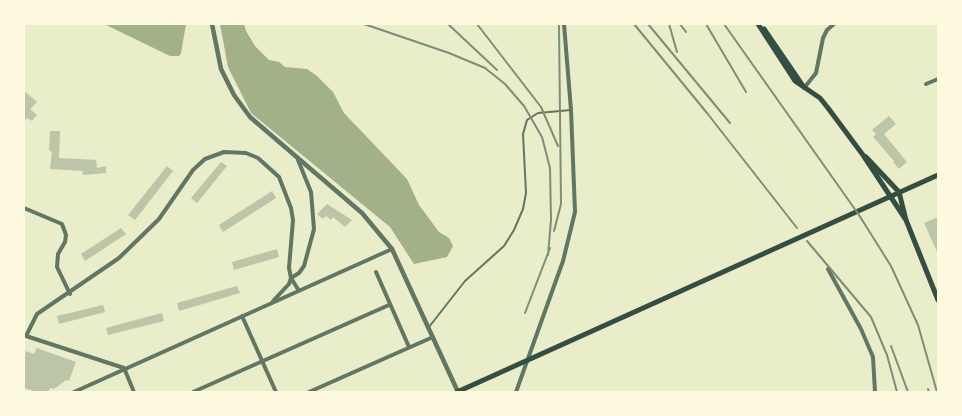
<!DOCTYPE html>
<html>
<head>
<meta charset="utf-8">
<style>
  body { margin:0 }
  #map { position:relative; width:962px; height:416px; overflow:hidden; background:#e9edc9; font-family:Barlow,sans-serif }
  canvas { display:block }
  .frame { position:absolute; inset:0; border:25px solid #fefae0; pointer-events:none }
</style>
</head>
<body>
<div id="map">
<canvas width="962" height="416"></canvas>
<div class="frame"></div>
</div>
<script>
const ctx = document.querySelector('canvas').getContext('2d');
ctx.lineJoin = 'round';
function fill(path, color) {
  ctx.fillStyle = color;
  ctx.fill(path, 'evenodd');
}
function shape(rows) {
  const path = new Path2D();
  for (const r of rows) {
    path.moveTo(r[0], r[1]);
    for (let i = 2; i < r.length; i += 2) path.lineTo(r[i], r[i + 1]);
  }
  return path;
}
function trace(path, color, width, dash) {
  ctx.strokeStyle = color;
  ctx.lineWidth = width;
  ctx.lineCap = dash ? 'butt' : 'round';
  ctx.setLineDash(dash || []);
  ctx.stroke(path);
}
fill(shape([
  [104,24,186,24,181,53,179,56,170,56],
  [220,24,244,24,246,31,255,46,269,60,279,62,285,67,307,69,317,76,333,92,344,113,407,179,419,205,439,232,449,238,453,246,447,257,414,264,390,227,251,113,228,67]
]), '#a3b18a');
fill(shape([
  [24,91,37,102,30,109,37,115,32,121,27,118,24,122],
  [889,116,896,124,884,134,907,162,899,169,893,162,894,161,873,137,876,134,872,130],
  [50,131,60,131,59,158,96,160,97,168,106,166,106,173,82,175,83,171,50,169,52,152,49,150],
  [221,162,227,166,197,203,191,198],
  [167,166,173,171,135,220,128,215],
  [272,191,276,198,223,232,219,225],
  [327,204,352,220,345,227,333,217,331,220,326,216,323,219,317,214],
  [938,217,938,254,924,223],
  [121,228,126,234,85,261,81,254],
  [277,249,279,257,234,270,232,262],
  [237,286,240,293,179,311,177,303],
  [103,305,105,312,59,324,57,316],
  [162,313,164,321,108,335,106,328],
  [37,348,76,362,69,381,66,380,54,389,50,388,48,392,37,392,24,388,24,357,26,351,34,354]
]), '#bcc5a7');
trace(shape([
  [429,327,465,281,504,246,514,230,523,209,526,193,523,134,527,120,538,113,571,110]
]), '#617663', 2);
trace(shape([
  [926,84,938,79],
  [804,88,816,73,823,38,827,30,834,24],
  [24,208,62,224,66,235,65,242,58,254,57,267,70,294],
  [828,269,861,329,873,357,875,392],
  [376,272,409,347],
  [291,278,299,273,304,266,314,229,311,192,298,160],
  [273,301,289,284,291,278],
  [242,316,276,392],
  [26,336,37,314,119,258,159,219,193,170,205,159,224,152,246,153,258,158,279,177,291,208,293,220,289,268,291,278,299,291],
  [26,336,124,368,134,392],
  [74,392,392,249],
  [193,392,389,305],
  [309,392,433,337],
  [516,392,563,261,575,212,571,110,564,24]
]), '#617663', 4);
trace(shape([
  [212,24,221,69,234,95,250,117,362,213,392,249,458,392]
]), '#617663', 4.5);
trace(shape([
  [758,24,795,81,820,98,828,108,863,155,906,220],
  [764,29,803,86],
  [866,157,899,192,906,220,938,300],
  [457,392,938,175]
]), '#344e41', 5);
trace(shape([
  [364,24,449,53,485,68,505,84,524,106,542,137,550,168,551,220,548,255],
  [448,24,497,70],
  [477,24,541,107,558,146],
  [634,24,707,113,797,228],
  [648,24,730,123],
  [669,24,677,52],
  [680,24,686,32],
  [706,24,746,92],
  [724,24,859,215,891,266,918,325,937,392],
  [554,231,561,204,559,24],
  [807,241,871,317,887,355,897,392],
  [525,313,550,248],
  [891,346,908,392],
  [928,389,929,392]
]), '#7c8e77', 2);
</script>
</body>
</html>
